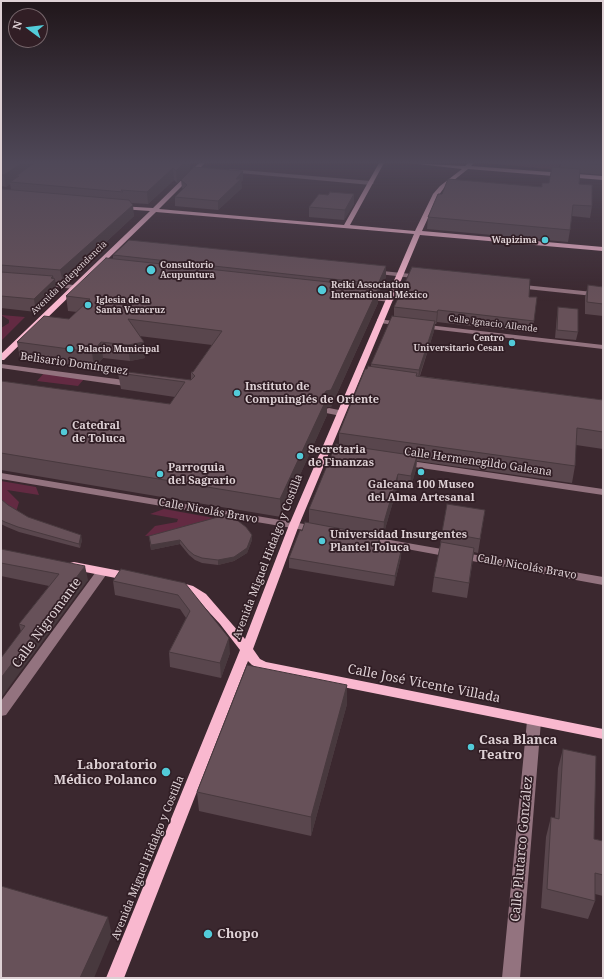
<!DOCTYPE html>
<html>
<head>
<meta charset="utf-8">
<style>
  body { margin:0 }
  #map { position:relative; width:604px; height:979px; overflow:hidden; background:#3b282f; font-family:"Noto Serif",serif }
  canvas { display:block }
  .frame { position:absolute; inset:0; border:2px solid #ded1d5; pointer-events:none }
  .north { position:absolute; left:8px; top:8px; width:40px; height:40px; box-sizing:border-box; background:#311e25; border:1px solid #76666b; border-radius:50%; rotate:285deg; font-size:11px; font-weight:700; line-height:16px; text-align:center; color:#ded1d5 }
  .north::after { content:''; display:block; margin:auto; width:14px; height:18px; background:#52cbd9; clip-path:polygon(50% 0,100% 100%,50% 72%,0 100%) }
</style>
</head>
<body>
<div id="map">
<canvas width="604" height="979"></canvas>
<div class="frame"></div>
<div class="north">N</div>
</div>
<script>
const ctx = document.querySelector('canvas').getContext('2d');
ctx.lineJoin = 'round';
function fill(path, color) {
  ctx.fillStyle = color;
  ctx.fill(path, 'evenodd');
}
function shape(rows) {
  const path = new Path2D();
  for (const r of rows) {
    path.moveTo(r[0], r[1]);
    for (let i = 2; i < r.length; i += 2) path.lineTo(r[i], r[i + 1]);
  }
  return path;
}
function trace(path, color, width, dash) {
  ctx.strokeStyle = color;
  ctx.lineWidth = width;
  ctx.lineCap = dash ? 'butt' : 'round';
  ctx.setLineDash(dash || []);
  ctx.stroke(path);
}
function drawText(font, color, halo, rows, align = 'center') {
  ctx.font = font + ' "Noto Serif",serif';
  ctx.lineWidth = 3.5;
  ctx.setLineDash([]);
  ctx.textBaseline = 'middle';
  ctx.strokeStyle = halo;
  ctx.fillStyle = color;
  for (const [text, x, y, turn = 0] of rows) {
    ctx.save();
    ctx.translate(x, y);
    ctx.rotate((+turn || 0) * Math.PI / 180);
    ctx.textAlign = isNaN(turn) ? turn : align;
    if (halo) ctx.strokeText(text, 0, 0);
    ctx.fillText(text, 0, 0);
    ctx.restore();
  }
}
fill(shape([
  [485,163,560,163,558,170],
  [1,315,25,317,1,341,1,328,9,323,9,320],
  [44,373,84,379,78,386,37,381],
  [1,481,36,487,39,495,7,490,19,502,16,512,1,500],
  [164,509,214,518,162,535,145,536,155,526,177,522,178,519,150,514]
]), '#632a42');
fill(shape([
  [230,169,371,181,374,183,371,185,228,172,228,170,230,169],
  [373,270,421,275,424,277,421,279,371,273,371,271,373,270],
  [42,282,74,285,78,287,74,289,40,285,38,284,42,282],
  [514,284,603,293,603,297,517,288,514,288,514,284],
  [362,295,390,298,394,300,390,302,365,299,362,299,362,295],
  [377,319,402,322,406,324,402,326,380,323,377,323,377,319],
  [419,324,603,345,603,349,422,328,418,326,419,324],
  [1,364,132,381,136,384,132,387,1,368,1,364],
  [329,408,344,411,345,413,341,416,326,413,325,411,326,409,329,408],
  [404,460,603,489,603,495,401,465,399,463,404,460],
  [1,473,316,526,321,529,316,532,1,479,1,473],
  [367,536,603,577,603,585,363,541,362,539,363,537,367,536],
  [102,568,106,569,108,572,106,575,6,715,1,716,1,701,98,569,102,568],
  [534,716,539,717,541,721,520,978,502,978,527,721,529,717,534,716]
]), '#93737f');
fill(shape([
  [199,163,205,163,159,209,344,225,379,163,384,163,350,225,415,231,433,194,440,186,462,169,409,163,465,166,468,163,474,163,471,166,603,176,603,180,468,169,444,188,438,196,422,231,603,247,603,251,420,235,299,525,253,649,260,659,266,662,603,729,603,739,263,671,252,665,248,661,124,978,106,978,240,650,220,624,198,600,185,592,174,589,172,586,174,583,178,582,193,586,206,594,245,639,289,525,414,234,156,212,4,360,1,360,1,354,150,211,121,209,118,207,119,206,153,208,199,163],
  [74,562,131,573,135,574,137,577,135,580,131,581,70,569,68,566,70,563,74,562]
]), '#f9b8cf');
fill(shape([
  [1,163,190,163,190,170,177,183,174,180,148,204,131,203,134,216,63,282,55,282,57,291,36,312,1,308,1,190,11,190,10,184,6,187,1,186],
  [561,163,603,163,603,175,580,173,579,184,592,206,590,218,572,216,570,230,568,242,427,229,428,217,442,194,542,187,549,183,560,167],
  [181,180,243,180,241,182,242,188,218,210,175,206,175,197,183,189,182,188],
  [354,194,354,204,344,220,309,217,309,207,328,195],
  [113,255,386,277,378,294,378,303,331,407,327,407,327,415,281,517,1,470,1,381,170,404,175,397,121,389,118,373,191,380,191,372,193,372,212,345,139,336,144,342,145,358,130,361,103,358,94,368,20,358,17,342,69,319,77,312,68,311,66,296,113,259],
  [588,285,603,287,603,316,585,314,585,297],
  [529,297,534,321,532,333,437,322,436,324,435,324,434,331,420,376,603,400,603,449,576,445,575,466,572,483,417,461,416,469,410,490,397,488,383,536,380,536,380,543,401,557,394,586,289,568,289,558,309,523,309,509,339,445,339,433,367,369,371,367,371,364,394,316,394,307],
  [558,307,578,332,576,340,555,338,557,315],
  [1,499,8,505,28,517,82,540,80,548,19,532,7,527,1,524],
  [485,510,478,553,474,552,467,598,432,592,434,577,440,546,442,532],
  [149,536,252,540,247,553,234,561,218,565,202,563,195,560,189,555,180,544,151,550],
  [1,549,88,580,21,632,19,624,49,586,1,576],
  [113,581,185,583,230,653,221,678,170,667,169,652,186,618,180,609,115,595],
  [347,685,347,704,311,836,199,811,197,792],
  [563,749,594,839,603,841,603,896,595,894,595,901,588,919,541,908,546,837,551,817,555,818,558,768]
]), '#59464d');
fill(shape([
  [22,163,41,163,19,176,16,176,16,180,10,182,10,184,6,187,4,175],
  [184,163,190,163,190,170,177,183,176,171],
  [173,168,174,180,148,204,147,192],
  [243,171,243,180,241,182,242,188,218,210,218,201,236,179],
  [354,194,354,204,344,220,345,210],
  [133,205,134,216,63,282,60,270],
  [386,266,386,277,378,294,378,303,331,407,327,407,327,415,281,517,280,499,324,394,375,287,375,297,378,290,378,284],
  [53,276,54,279,55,279,57,291,36,312,34,299],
  [438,310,437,322,436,324,437,312],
  [435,321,434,331,418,380,419,370],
  [101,342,103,358,94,368,92,352],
  [144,342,145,358,130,361,128,345],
  [417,456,416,469,410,490,411,476],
  [398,474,397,488,383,536,384,522],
  [81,535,82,540,80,548,79,544],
  [252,535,252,540,247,553,234,561,218,565,218,560],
  [180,540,180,544,151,550,151,545],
  [402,547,401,557,394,586,395,576],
  [85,566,88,580,1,698,1,678],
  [229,638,230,653,221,678,220,663],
  [347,685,347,704,311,836,311,817],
  [108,917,112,935,94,978,80,978]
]), '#48393e');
const building = shape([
  [1,163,22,163,4,175,1,175,1,163],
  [34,163,184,163,176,171,173,168,147,192,121,190,123,192,10,182,19,176,16,176,34,163],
  [581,163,603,163,603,165,581,163],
  [194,167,243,171,236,179,241,179,218,201,175,197,187,185,181,180,194,167],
  [552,167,580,169,579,184,592,185,592,206,573,205,570,230,428,217,438,194,442,194,448,179,542,187,542,183,549,183,552,167],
  [2,189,129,200,133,205,60,270,1,265,1,190,2,189],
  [330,192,354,194,345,210,309,207,319,194,328,195,330,192],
  [129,240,386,266,378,284,113,255,129,240],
  [106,258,375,287,375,288,378,289,331,390,326,391,324,394,325,397,327,398,280,499,1,453,1,381,170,404,185,382,118,373,120,371,191,380,195,376,191,372,193,372,222,331,128,319,144,342,128,345,101,342,92,352,17,342,44,316,69,319,90,299,66,296,106,258],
  [412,267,530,279,529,297,537,297,534,321,438,310,437,312,394,307,412,267],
  [1,272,53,276,51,278,55,279,34,299,1,296,1,272],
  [588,285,603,287,603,304,587,302,588,285],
  [558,307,578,309,578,332,557,330,558,307],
  [392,316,435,321,419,370,371,364,392,316],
  [368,366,417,373,416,376,603,400,603,432,577,428,575,466,339,433,365,369,367,369,368,366],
  [336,444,417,456,411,476,398,474,384,522,309,509,336,444],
  [1,499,8,505,28,517,81,535,79,544,18,527,5,522,1,520,1,499],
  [447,504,485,510,480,539,442,532,447,504],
  [229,514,246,527,252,535,247,548,234,557,218,560,202,558,194,555,188,550,180,540,151,545,149,536,229,514],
  [305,522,380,536,378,543,402,547,395,576,289,558,300,530,302,531,305,522],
  [441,542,474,548,469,583,434,577,441,542],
  [1,549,85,566,1,678,1,658,25,626,19,624,59,574,1,563,1,549],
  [121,569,185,583,229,638,220,663,169,652,190,611,178,595,113,581,121,569],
  [247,665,347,685,311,817,197,792,247,665],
  [563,749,596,756,594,839,603,841,603,875,595,873,595,901,547,889,551,817,559,819,563,749],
  [1,886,108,917,80,978,1,978,1,886]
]);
fill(building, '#675159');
trace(building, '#48393e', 1);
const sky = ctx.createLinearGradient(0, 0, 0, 301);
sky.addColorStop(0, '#20161a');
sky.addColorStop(0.54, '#4f4858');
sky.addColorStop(1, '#4f485800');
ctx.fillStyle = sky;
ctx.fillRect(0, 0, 604, 301);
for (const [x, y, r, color] of [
  [545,240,4,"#52cbd9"],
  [151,270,5,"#52cbd9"],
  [322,290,5,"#52cbd9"],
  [88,305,4,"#52cbd9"],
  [512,343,4,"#52cbd9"],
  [70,349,4,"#52cbd9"],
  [237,393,4,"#52cbd9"],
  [64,432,4,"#52cbd9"],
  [300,456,4,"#52cbd9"],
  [421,472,4,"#52cbd9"],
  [160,474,4,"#52cbd9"],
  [322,541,4,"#52cbd9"],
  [471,747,4,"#52cbd9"],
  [166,772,5,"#52cbd9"],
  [208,934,5,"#52cbd9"]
]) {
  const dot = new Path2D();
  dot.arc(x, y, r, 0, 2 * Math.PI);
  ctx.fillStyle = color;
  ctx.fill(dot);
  trace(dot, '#311e25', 1.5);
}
drawText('bold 9px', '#ded1d5', '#311e25', [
  ["Wapizima",537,240,"right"],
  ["Consultorio",160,265],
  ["Acupuntura",160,275],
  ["Reiki Association",331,285],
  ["International México",331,295],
  ["Iglesia de la",96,300],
  ["Santa Veracruz",96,310],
  ["Centro",504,338,"right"],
  ["Universitario Cesan",504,348,"right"],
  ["Palacio Municipal",78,349]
], 'left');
drawText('9px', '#ded1d5', '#311e25', [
  ["Avenida Independencia",69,278,-44],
  ["Calle Ignacio Allende",493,324,7]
]);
drawText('11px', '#ded1d5', '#311e25', [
  ["Belisario Domínguez",74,364,8],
  ["Calle Hermenegildo Galeana",478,462,8],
  ["Calle Nicolás Bravo",208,511,10],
  ["Avenida Miguel Hidalgo y Costilla",268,557,-69],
  ["Calle Nicolás Bravo",527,567,10],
  ["Avenida Miguel Hidalgo y Costilla",148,858,-68]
]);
drawText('bold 11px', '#ded1d5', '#311e25', [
  ["Instituto de",245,387],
  ["Compuinglés de Oriente",245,400],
  ["Catedral",72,426],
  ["de Toluca",72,439],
  ["Secretaria",308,450],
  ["de Finanzas",308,463],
  ["Parroquia",168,468],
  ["del Sagrario",168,481],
  ["Galeana 100 Museo",421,485,"center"],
  ["del Alma Artesanal",421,498,"center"],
  ["Universidad Insurgentes",330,535],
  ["Plantel Toluca",330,548]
], 'left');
drawText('13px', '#ded1d5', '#311e25', [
  ["Calle Nigromante",47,623,-54],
  ["Calle José Vicente Villada",424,684,11],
  ["Calle Plutarco González",522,849,-85]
]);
drawText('bold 13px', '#ded1d5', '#311e25', [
  ["Casa Blanca",479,740],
  ["Teatro",479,755],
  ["Laboratorio",157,765,"right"],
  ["Médico Polanco",157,780,"right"],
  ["Chopo",217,934]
], 'left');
</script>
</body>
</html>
